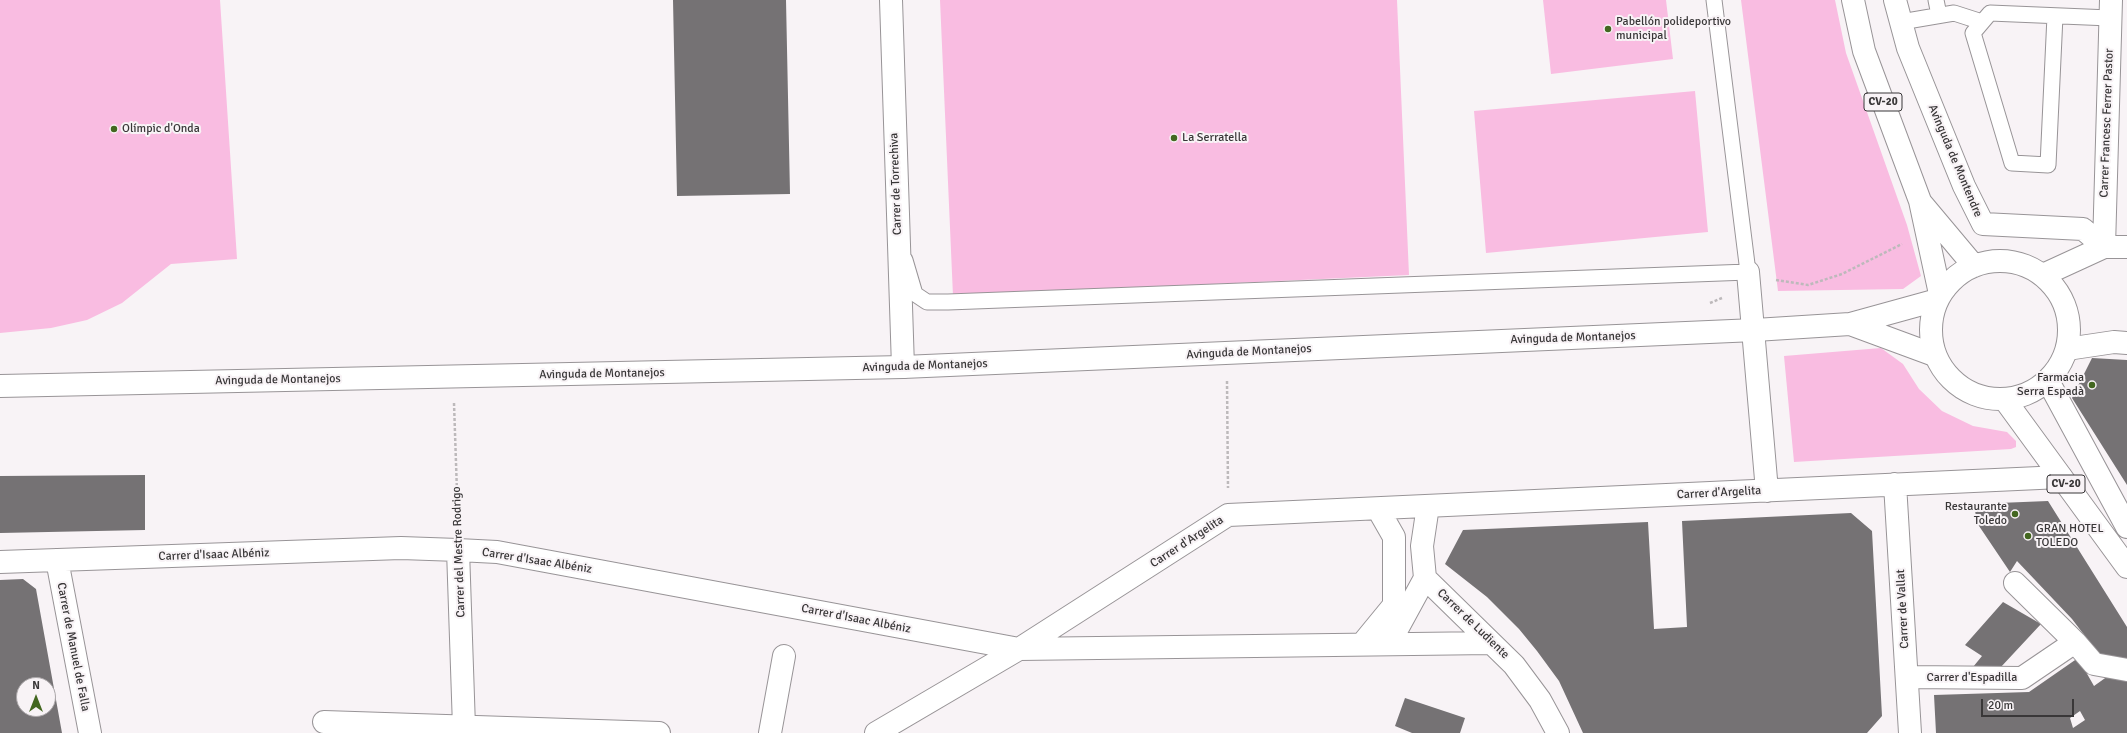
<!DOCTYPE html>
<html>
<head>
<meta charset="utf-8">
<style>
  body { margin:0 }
  #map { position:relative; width:2127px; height:733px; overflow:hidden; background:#f8f3f6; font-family:Signika,sans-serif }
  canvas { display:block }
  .north { position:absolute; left:16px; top:677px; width:40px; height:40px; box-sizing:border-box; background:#f8f3f6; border:1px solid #aca8aa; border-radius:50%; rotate:0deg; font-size:11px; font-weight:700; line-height:16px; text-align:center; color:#393738 }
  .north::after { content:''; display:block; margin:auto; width:14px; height:18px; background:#436720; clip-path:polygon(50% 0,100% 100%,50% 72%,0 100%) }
  .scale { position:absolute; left:1981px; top:699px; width:93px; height:18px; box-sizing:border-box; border:2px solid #393738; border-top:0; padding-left:5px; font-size:12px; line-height:14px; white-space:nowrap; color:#393738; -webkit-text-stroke:3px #f8f3f6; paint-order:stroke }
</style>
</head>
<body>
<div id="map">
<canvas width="2127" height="733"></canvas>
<div class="north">N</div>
<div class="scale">20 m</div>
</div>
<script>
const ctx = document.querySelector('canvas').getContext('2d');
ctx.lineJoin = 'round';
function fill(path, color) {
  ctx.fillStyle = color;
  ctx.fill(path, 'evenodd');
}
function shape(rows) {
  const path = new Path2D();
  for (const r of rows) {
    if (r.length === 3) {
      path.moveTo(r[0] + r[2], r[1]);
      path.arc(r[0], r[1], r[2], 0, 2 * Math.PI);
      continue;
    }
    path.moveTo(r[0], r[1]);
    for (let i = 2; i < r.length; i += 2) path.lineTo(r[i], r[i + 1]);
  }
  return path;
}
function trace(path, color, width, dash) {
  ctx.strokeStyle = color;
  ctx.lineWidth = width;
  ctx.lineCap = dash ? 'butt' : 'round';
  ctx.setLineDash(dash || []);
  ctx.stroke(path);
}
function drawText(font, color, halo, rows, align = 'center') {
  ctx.font = font + ' Signika,sans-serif';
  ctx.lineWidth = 4;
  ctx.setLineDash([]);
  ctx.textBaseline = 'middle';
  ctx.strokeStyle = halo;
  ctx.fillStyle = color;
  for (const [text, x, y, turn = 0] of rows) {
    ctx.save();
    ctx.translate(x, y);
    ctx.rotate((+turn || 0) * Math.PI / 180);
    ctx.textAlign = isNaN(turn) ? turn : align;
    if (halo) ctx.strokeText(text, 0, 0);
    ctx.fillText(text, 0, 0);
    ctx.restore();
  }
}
fill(shape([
  [0,0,220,0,237,259,171,264,122,303,87,320,51,328,0,333],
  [940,0,1397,0,1409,275,953,296],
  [1543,0,1666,0,1673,59,1551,74],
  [1741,0,1835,0,1846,53,1907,225,1921,276,1903,289,1778,291],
  [1695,91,1708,232,1486,253,1474,111],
  [1881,348,1903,364,1919,389,1942,411,1973,426,2007,432,2016,441,2016,447,2011,449,1794,462,1784,356]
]), '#f9bce1');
fill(shape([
  [673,0,786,0,790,194,677,196],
  [2092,358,2127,360,2127,485,2072,398],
  [145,475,145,530,0,533,0,476],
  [2048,501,2127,627,2127,662,2098,653,2072,619,2017,561,2010,572,1977,523,1974,504],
  [1851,513,1872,531,1882,716,1867,733,1583,733,1559,681,1537,651,1519,629,1487,597,1445,564,1463,530,1648,522,1654,629,1687,627,1682,521],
  [23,579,36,589,62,733,0,733,0,580],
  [24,685,48,685,48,709,24,709],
  [2003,602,2041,624,2000,668,1973,667,1982,656,1965,645],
  [2078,658,2094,686,2108,676,2127,680,2127,733,1936,733,1934,695,2029,692],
  [2080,711,2085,720,2073,728,2070,718],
  [1405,698,1465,718,1460,733,1412,733,1395,726]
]), '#757274');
const service = shape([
  [1936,0,1939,15],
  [2055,16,2048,165,2012,163,1973,33,1990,13,2110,18],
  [1901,22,1954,13,1982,22],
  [905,260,915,294,927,302,948,302,1748,272,1714,0]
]);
const pedestrian = shape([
  [770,733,784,656]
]);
const minor = shape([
  [891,0,903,367],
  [1895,0,1908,48,1964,186,1983,224,2083,229,2104,247],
  [2104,247,2111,0],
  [1748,272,1767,491],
  [1895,484,1910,733],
  [1428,506,1422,546,1425,578,1514,665,1540,700,1558,733],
  [458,550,464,727],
  [57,560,90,733],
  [0,562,401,548,458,550,497,552,1019,649,1491,643],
  [2015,583,2075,642],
  [1362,644,1394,605,1394,537,1378,509],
  [1389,644,1425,578],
  [1907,677,2022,678,2075,642,2094,664,2127,670],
  [324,722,659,733],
  [876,733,1019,649,1228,515,2061,477]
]);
const tertiary = shape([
  [2043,275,2104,247,2127,247],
  [1850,324,1934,355],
  [2067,349,2114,342,2127,343],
  [0,386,903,367,1755,330,1850,324,1937,300]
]);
const primary = shape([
  [1853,0,1864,51,1920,201,1940,294],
  [1922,204,1974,266],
  [2000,330,69],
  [2048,381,2127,527],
  [2005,400,2127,567]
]);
trace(service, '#989497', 17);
trace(pedestrian, '#989497', 24);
trace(minor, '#989497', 24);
trace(tertiary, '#989497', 24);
trace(primary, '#989497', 24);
trace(shape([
  [1776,280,1808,285,1842,274,1902,244],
  [1710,303,1722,298],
  [1227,381,1228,488],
  [454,403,458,522]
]), '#bdb9bb', 2.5, [3, 2]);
trace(service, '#fff', 15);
trace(pedestrian, '#fff', 22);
trace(minor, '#fff', 22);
trace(tertiary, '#fff', 22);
trace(primary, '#fff', 22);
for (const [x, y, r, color] of [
  [1608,29,4,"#436720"],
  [114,129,4,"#436720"],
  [1174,138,4,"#436720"],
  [2092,385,4,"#436720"],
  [2015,514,4,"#436720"],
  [2028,536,4,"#436720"]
]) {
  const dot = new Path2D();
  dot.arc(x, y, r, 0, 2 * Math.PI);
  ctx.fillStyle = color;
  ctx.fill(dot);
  trace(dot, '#f8f3f6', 1.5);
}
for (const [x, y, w] of [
  [1883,102,38],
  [2066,484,38]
]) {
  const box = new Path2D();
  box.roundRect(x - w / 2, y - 9, w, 18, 3);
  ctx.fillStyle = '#f8f3f6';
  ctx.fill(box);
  trace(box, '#393738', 1);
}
drawText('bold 11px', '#393738', null, [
  ["CV-20",1883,102],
  ["CV-20",2066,484]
]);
drawText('12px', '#393738', '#f8f3f6', [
  ["Pabellón polideportivo",1616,22],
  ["municipal",1616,36],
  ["Olímpic d'Onda",122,129],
  ["La Serratella",1182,138],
  ["Farmacia",2084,378,"right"],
  ["Serra Espadà",2084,392,"right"],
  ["Restaurante",2007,507,"right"],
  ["Toledo",2007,521,"right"],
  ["GRAN HOTEL",2036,529],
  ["TOLEDO",2036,543]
], 'left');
drawText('12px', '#393738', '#f8f3f6', [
  ["Carrer Francesc Ferrer Pastor",2107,123,-88],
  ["Avinguda de Montendre",1955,161,67],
  ["Carrer de Torrechiva",896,184,-92],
  ["Avinguda de Montanejos",1573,338,-2],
  ["Avinguda de Montanejos",1249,352,-3],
  ["Avinguda de Montanejos",925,366,-2],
  ["Avinguda de Montanejos",602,374,-1],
  ["Avinguda de Montanejos",278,380,-1],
  ["Carrer d'Argelita",1719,493,-3],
  ["Carrer d'Argelita",1187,542,-33],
  ["Carrer del Mestre Rodrigo",459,552,-92],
  ["Carrer d'Isaac Albéniz",214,555,-2],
  ["Carrer d'Isaac Albéniz",537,561,9],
  ["Carrer de Vallat",1903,609,-93],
  ["Carrer d'Isaac Albéniz",856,619,11],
  ["Carrer de Ludiente",1473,624,44],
  ["Carrer de Manuel de Falla",73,647,79],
  ["Carrer d'Espadilla",1972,678]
]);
</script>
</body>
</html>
